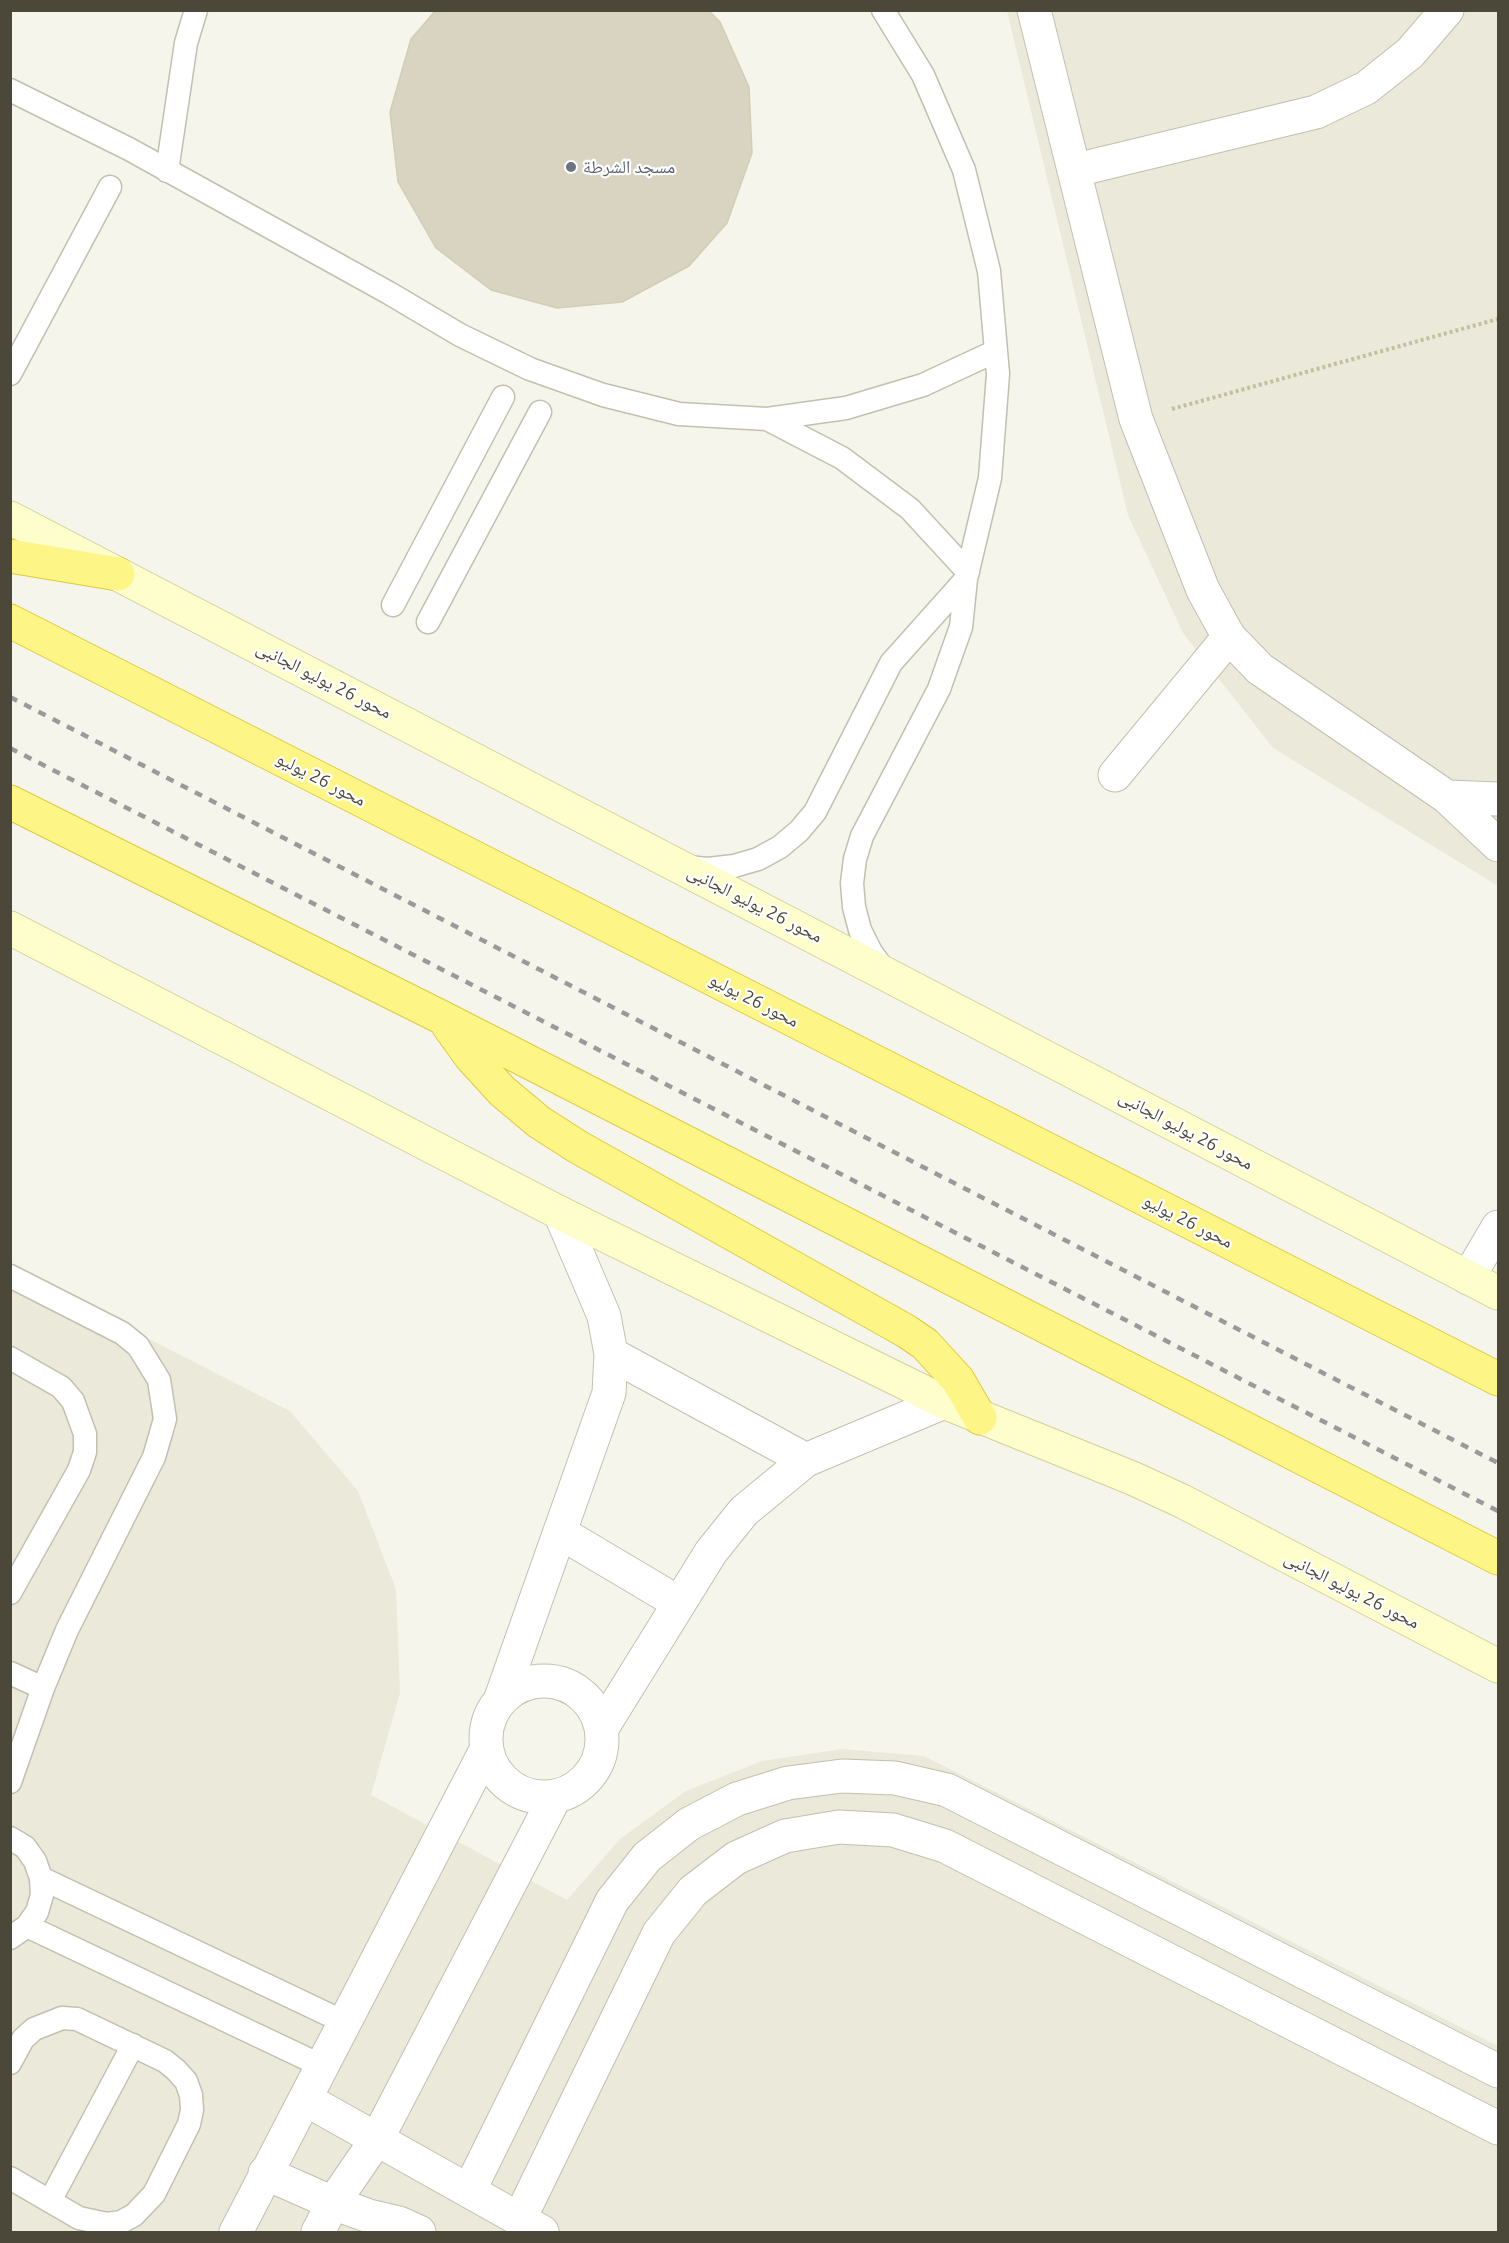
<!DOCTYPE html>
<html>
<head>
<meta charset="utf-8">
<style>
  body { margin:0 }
  #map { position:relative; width:1509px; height:2243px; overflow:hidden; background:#f6f5ec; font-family:Ubuntu,sans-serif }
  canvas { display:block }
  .frame { position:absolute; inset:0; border:12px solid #4b4839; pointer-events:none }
</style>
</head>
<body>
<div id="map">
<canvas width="1509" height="2243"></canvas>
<div class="frame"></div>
</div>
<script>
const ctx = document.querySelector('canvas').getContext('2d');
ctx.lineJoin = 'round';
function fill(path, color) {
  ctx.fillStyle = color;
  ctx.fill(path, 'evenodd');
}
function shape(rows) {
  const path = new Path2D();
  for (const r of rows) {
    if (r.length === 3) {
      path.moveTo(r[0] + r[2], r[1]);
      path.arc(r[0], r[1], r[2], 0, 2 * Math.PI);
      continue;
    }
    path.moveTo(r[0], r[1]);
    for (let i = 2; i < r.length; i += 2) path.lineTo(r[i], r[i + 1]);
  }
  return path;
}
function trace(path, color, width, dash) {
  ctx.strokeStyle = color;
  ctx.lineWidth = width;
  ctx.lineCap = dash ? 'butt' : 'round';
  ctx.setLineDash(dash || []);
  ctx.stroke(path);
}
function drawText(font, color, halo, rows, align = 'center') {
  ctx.font = font + ' Ubuntu,"Noto Naskh Arabic",sans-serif';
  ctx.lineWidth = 4.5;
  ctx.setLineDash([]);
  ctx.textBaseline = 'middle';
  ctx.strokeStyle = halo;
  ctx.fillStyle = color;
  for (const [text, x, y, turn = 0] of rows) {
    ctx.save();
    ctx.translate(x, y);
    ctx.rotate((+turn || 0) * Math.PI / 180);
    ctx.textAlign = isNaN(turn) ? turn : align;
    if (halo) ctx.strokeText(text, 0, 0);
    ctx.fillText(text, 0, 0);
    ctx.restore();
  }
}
fill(shape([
  [1007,11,1498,11,1498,886,1273,748,1183,633,1128,515],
  [10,1268,290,1411,358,1491,396,1589,400,1693,371,1795,567,1900,620,1839,686,1791,762,1761,842,1749,924,1756,1498,2046,1498,2232,11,2232]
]), '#eae9da');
const building = shape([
  [436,10,708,10,720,22,749,87,752,153,727,223,689,266,622,302,557,308,491,290,436,248,398,182,390,112,411,39,436,10]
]);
fill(building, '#d8d4c1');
trace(building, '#d2ceb4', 1.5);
const service = shape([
  [883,10,923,75,964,170,989,271,998,374,990,478,966,579,961,627,939,689,862,836,855,859,852,883,854,907,860,930,871,952,884,970],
  [10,90,129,149,389,293,460,335,530,369,603,395,679,414,767,419,846,408,923,385,996,351],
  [167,171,186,43,196,10],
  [10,374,110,187],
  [767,419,842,458,910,509,968,572],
  [393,605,503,397],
  [428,622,540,412],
  [687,867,708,869,734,866,758,859,780,847,799,831,815,812,891,663,966,579],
  [10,1276,122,1333,138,1346,159,1380,165,1419,154,1457,67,1630,43,1688,10,1782],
  [10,1358,61,1387,73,1401,85,1434,85,1452,79,1470,10,1593],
  [10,1673,43,1688],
  [10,1838,25,1847,35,1861,41,1878,42,1895,37,1912,27,1926,10,1938],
  [41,1878,344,2022],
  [27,1926,322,2066],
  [10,2063,23,2039,34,2029,62,2018,77,2019,165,2061,176,2070,186,2081,191,2095,192,2110,189,2124,154,2194,134,2215,121,2222,107,2224,79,2218,10,2178],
  [50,2201,133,2045]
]);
const minor = shape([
  [1034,10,1136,419,1203,590,1229,637,1260,669,1447,797,1498,845],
  [1076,170,1316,112,1366,88,1410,53,1447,10],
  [1115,775,1229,637],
  [1447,797,1498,799],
  [1468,1278,1498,1227],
  [611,1354,806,1460],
  [561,1533,679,1603],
  [544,1739,58],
  [501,1698,609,1393,611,1354,604,1316,560,1213],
  [602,1728,711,1552,744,1511,806,1460,944,1402],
  [305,2099,542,2232],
  [265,2173,333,2203,369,2216,399,2223,419,2232],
  [469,2191,612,1901,647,1857,689,1824,737,1799,788,1783,842,1776,895,1778,947,1790,1498,2071],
  [519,2220,659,1933,693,1891,736,1858,785,1836,839,1827,893,1830,945,1846,1498,2128],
  [236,2232,486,1750],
  [318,2232,333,2203,377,2139,555,1797]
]);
const secondary = shape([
  [10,518,1498,1293],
  [10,928,560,1213,944,1402,1132,1478,1182,1501,1498,1666]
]);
const trunk = shape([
  [10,556,118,574],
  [10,621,1498,1379],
  [10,802,443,1018,1498,1558],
  [448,1025,471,1057,502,1091,539,1122,578,1147,906,1331,925,1344,958,1380,980,1418]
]);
trace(service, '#c2c0ae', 25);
trace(minor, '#c2c0ae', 35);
trace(secondary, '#d2d19a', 35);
trace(trunk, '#ddca3e', 35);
trace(shape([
  [1172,409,1498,319]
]), '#c3c09f', 4, [3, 3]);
trace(service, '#fff', 22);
trace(minor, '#fff', 33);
trace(secondary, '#fefecd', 33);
trace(trunk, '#fdf686', 33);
trace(shape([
  [10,697,1498,1463],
  [10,748,1498,1511]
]), '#9a9a9a', 4.5, [8, 8]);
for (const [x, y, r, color] of [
  [571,167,6,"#6b7280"]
]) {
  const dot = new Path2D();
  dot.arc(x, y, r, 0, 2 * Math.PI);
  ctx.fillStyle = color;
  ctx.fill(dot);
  trace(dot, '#fff', 2);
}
drawText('18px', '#5b616d', '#fff', [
  ["مسجد الشرطة",583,167]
], 'left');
drawText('18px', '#4b4839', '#fff', [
  ["محور 26 يوليو الجانبى",324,680,27],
  ["محور 26 يوليو",321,779,27],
  ["محور 26 يوليو الجانبى",755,904,27],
  ["محور 26 يوليو",754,1000,27],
  ["محور 26 يوليو الجانبى",1186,1130,28],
  ["محور 26 يوليو",1188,1221,27],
  ["محور 26 يوليو الجانبى",1352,1590,27]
]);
</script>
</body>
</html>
